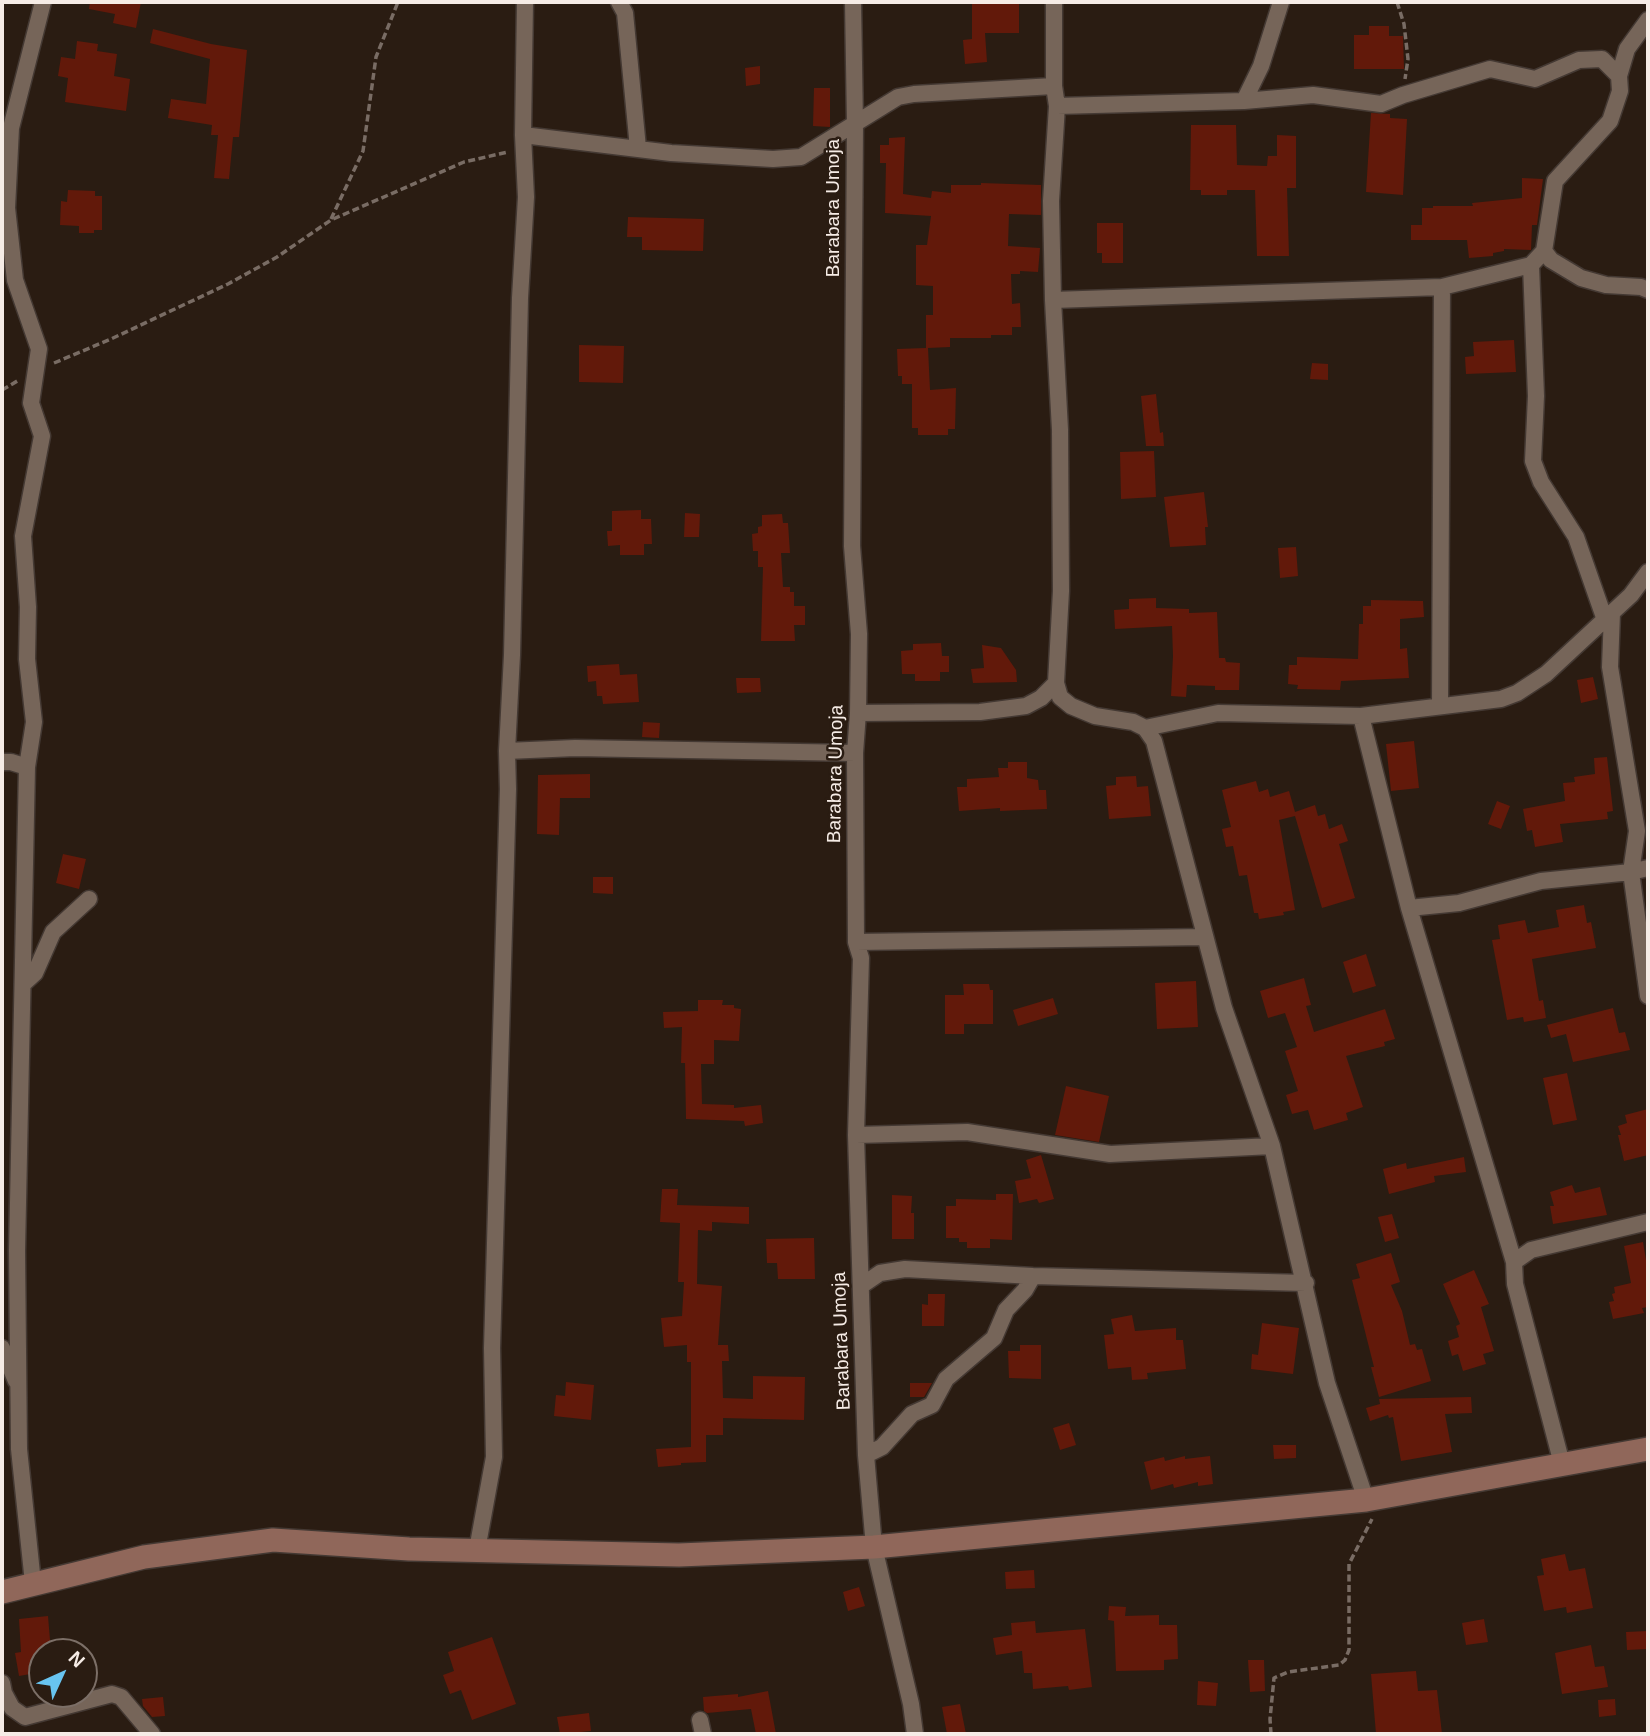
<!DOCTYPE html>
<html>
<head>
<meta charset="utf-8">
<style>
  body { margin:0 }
  #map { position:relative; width:1650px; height:1736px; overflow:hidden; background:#2a1c12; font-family:Helvetica,sans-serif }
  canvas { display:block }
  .frame { position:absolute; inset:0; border:4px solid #f6ece6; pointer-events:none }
  .north { position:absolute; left:28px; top:1638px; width:70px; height:70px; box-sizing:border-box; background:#2a1c12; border:2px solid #7c6f67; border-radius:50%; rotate:45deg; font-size:19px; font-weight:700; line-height:28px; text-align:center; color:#f6ece6 }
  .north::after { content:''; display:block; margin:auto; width:24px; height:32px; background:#68c4f0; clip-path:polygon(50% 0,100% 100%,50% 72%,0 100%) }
</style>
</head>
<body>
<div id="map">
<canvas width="1650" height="1736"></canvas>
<div class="frame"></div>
<div class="north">N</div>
</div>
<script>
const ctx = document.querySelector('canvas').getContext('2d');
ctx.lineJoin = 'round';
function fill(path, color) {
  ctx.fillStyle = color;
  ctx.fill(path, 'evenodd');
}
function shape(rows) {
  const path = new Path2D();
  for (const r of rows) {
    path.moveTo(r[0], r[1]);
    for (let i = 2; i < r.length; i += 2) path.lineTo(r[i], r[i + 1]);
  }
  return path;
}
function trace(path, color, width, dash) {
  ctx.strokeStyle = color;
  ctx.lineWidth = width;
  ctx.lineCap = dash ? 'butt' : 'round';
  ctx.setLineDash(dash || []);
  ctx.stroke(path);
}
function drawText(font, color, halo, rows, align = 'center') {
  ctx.font = font + ' Helvetica,sans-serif';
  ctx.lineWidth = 5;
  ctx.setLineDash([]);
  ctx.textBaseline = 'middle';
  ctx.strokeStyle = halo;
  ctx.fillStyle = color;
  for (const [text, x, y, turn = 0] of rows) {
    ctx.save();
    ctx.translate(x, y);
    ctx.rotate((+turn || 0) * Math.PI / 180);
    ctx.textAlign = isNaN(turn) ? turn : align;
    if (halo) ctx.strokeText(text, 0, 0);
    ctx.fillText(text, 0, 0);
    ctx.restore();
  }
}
fill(shape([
  [90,2,141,2,136,28,113,23,115,14,89,9],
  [972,3,1019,3,1019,33,985,33,987,62,965,64,963,40,972,39],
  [1369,26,1389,26,1389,36,1403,36,1404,69,1354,69,1354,35,1369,35],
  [153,29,211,44,247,50,239,137,233,137,229,179,214,178,218,135,211,135,212,125,168,118,171,99,206,104,210,59,150,43],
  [77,41,98,44,97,51,117,54,114,76,130,79,126,111,65,102,68,78,58,76,61,57,75,59],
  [760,66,760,84,746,86,745,68],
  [814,88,830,88,830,127,813,126],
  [1371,113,1390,114,1390,118,1407,119,1403,195,1366,192],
  [1191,125,1236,125,1237,165,1267,166,1268,156,1277,156,1277,135,1296,136,1296,188,1287,188,1289,256,1257,256,1255,190,1227,190,1227,195,1201,195,1201,190,1190,190],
  [905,137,903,194,931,198,932,191,951,193,951,185,981,185,981,183,1041,185,1041,215,1009,214,1008,246,1040,248,1038,272,1020,271,1020,274,1011,274,1012,304,1020,303,1021,327,1012,327,1012,335,991,335,991,338,950,338,950,347,928,348,930,390,956,388,955,429,948,429,948,435,918,435,918,428,912,428,912,384,902,384,902,376,898,376,897,349,926,348,926,315,933,315,933,286,916,285,916,245,927,245,931,216,885,213,886,163,880,163,880,145,889,145,889,138],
  [1522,178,1543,179,1537,225,1532,225,1531,250,1504,249,1504,251,1493,253,1493,256,1469,258,1467,240,1411,240,1411,225,1422,225,1422,208,1433,208,1433,206,1473,206,1472,203,1522,198],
  [68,190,95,191,95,196,102,196,102,230,94,230,94,233,79,233,79,226,60,225,61,201,67,202],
  [628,217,704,219,703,251,642,250,642,237,627,237],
  [1097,223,1123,223,1123,263,1102,263,1102,253,1097,253],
  [1514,340,1516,372,1466,374,1465,357,1474,356,1473,342],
  [579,345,624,346,623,383,579,382],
  [1312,363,1328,364,1328,380,1310,379],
  [1156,394,1160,433,1163,432,1164,446,1146,446,1141,396],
  [1154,451,1156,497,1121,499,1120,452],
  [1204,492,1208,527,1205,527,1206,545,1170,547,1164,497],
  [641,510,641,519,651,519,652,544,644,544,644,555,620,555,620,545,608,546,607,531,612,531,612,511],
  [685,513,700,514,699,537,684,537],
  [782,514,783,523,788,523,790,553,781,553,783,587,790,587,790,592,794,592,794,606,805,606,805,625,794,625,795,641,761,641,763,567,758,567,758,551,753,551,752,534,758,533,758,527,762,526,762,515],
  [1296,547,1298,576,1280,578,1278,548],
  [1156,598,1156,608,1189,609,1189,613,1217,612,1219,658,1225,658,1226,662,1240,663,1239,690,1215,690,1215,686,1187,685,1186,697,1171,696,1173,656,1172,626,1115,629,1114,610,1129,609,1129,599],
  [1371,600,1423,601,1424,617,1400,619,1400,649,1407,648,1409,678,1341,681,1340,690,1297,689,1298,685,1288,684,1289,665,1297,665,1297,657,1358,659,1359,624,1363,624,1363,606,1371,606],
  [941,643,942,656,949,656,949,672,940,672,940,681,915,681,915,674,902,674,901,651,913,650,913,644],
  [982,645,1001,648,1016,670,1017,682,973,683,971,669,984,668],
  [619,664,620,675,637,674,639,702,603,704,602,696,597,696,596,681,588,682,587,666],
  [1593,677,1598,699,1581,703,1577,680],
  [736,678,760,678,761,692,737,693],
  [643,722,660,723,659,738,642,737],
  [1414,741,1419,788,1391,791,1386,744],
  [1607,757,1613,811,1607,812,1608,819,1560,824,1563,842,1535,847,1532,830,1527,831,1523,809,1565,801,1563,783,1575,782,1574,777,1595,774,1594,758],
  [1008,762,1027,762,1027,778,1038,780,1039,790,1046,790,1047,809,1000,811,1000,808,959,811,957,787,967,787,967,779,999,777,998,768,1008,768],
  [590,774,590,798,560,798,559,835,537,834,538,775],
  [1136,776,1137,787,1148,786,1151,816,1109,819,1106,786,1116,785,1116,777],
  [1256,781,1259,792,1268,789,1270,797,1289,791,1295,812,1315,805,1318,816,1325,814,1329,829,1342,824,1348,841,1339,844,1355,898,1322,908,1295,816,1279,820,1295,910,1283,912,1284,915,1259,919,1258,913,1254,913,1247,875,1239,876,1233,846,1226,847,1222,829,1231,827,1222,790],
  [1497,801,1510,806,1501,829,1488,824],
  [63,854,86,859,79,889,56,883],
  [593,877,613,877,613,894,593,893],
  [1584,905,1587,923,1591,922,1596,948,1532,959,1539,1001,1543,1000,1546,1018,1524,1022,1523,1017,1507,1020,1492,940,1500,939,1498,925,1525,920,1528,933,1559,927,1556,910],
  [1366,954,1376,986,1353,993,1343,962],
  [1304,978,1311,1005,1306,1006,1314,1032,1385,1009,1395,1039,1384,1042,1385,1046,1346,1056,1363,1107,1346,1113,1348,1120,1314,1130,1308,1110,1292,1114,1286,1095,1298,1091,1285,1051,1297,1047,1285,1013,1268,1018,1260,991],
  [1196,981,1198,1027,1157,1029,1155,983],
  [963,984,989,984,990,990,993,990,993,1024,964,1024,964,1034,945,1034,945,995,964,995],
  [1053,998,1058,1014,1018,1026,1013,1010],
  [698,1000,723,1000,722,1005,734,1005,734,1008,741,1009,739,1041,714,1040,714,1064,701,1064,702,1104,734,1105,734,1108,761,1105,763,1123,745,1126,744,1121,686,1119,685,1063,681,1063,682,1027,664,1028,663,1012,698,1011],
  [1613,1008,1619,1033,1625,1032,1630,1050,1573,1062,1566,1034,1551,1038,1547,1025],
  [1567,1073,1577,1120,1553,1125,1543,1078],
  [1066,1086,1109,1096,1099,1142,1055,1135],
  [1648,1109,1648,1155,1624,1161,1618,1135,1621,1135,1618,1126,1627,1123,1625,1115],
  [1041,1155,1054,1199,1039,1203,1037,1199,1019,1203,1015,1181,1031,1178,1026,1160],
  [1464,1157,1466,1172,1434,1176,1435,1182,1389,1194,1383,1169,1406,1163,1407,1169],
  [1572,1185,1575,1193,1600,1187,1607,1215,1553,1224,1550,1206,1554,1206,1550,1192],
  [662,1189,678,1189,677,1205,749,1207,749,1224,712,1222,712,1231,698,1230,697,1284,722,1286,718,1345,728,1345,729,1361,722,1361,723,1398,753,1399,753,1376,805,1377,804,1420,723,1418,723,1435,706,1435,706,1462,681,1463,681,1465,658,1467,656,1449,691,1447,691,1362,687,1362,687,1345,664,1347,661,1318,682,1316,684,1282,678,1282,680,1223,660,1222],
  [996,1194,1013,1194,1012,1240,990,1239,990,1248,967,1248,967,1242,959,1242,959,1238,946,1238,946,1206,956,1206,956,1199,996,1200],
  [892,1195,912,1196,911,1213,914,1213,914,1239,892,1239],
  [1392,1214,1399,1238,1385,1242,1378,1217],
  [814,1238,815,1279,778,1279,777,1263,767,1263,766,1239],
  [1643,1242,1648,1272,1648,1307,1642,1308,1644,1313,1613,1319,1609,1302,1614,1301,1612,1294,1615,1293,1614,1287,1631,1283,1624,1246],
  [1391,1253,1400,1282,1391,1285,1402,1311,1410,1345,1415,1344,1417,1350,1422,1349,1431,1381,1379,1397,1371,1367,1374,1367,1352,1280,1360,1278,1356,1264],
  [1474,1270,1489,1304,1481,1307,1494,1351,1483,1354,1486,1364,1463,1371,1458,1354,1452,1356,1448,1341,1459,1337,1456,1326,1460,1324,1443,1284],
  [928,1294,945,1294,944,1326,922,1326,922,1304,928,1305],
  [1132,1315,1135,1331,1176,1328,1176,1340,1183,1340,1186,1369,1147,1373,1148,1379,1132,1380,1131,1367,1108,1369,1104,1335,1114,1334,1111,1319],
  [1262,1323,1299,1328,1293,1374,1251,1369,1252,1354,1258,1355],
  [1020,1345,1041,1345,1041,1379,1009,1378,1008,1351,1020,1351],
  [566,1382,594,1385,591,1420,554,1416,556,1395,565,1396],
  [910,1383,932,1383,924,1397,910,1397],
  [1471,1397,1472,1413,1445,1414,1452,1452,1401,1461,1393,1417,1389,1418,1388,1415,1370,1421,1366,1408,1380,1404,1379,1399],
  [1069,1423,1076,1445,1060,1450,1053,1428],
  [1273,1445,1296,1445,1296,1458,1274,1459],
  [1185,1456,1185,1459,1210,1456,1213,1484,1198,1486,1198,1482,1174,1488,1173,1484,1151,1490,1144,1462,1164,1457,1165,1461],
  [1565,1554,1569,1571,1585,1568,1593,1608,1567,1613,1566,1607,1544,1611,1537,1576,1544,1575,1541,1559],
  [1034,1570,1035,1588,1006,1589,1005,1572],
  [859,1587,865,1606,848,1611,843,1592],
  [1109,1606,1126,1607,1125,1616,1159,1615,1159,1625,1177,1625,1178,1659,1164,1660,1164,1670,1116,1671,1114,1621,1108,1620],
  [48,1616,51,1652,42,1652,42,1672,19,1676,15,1653,21,1652,19,1619],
  [1484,1619,1488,1642,1466,1645,1462,1623],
  [1035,1621,1036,1633,1085,1629,1092,1687,1069,1690,1068,1686,1033,1689,1032,1673,1024,1673,1022,1651,996,1655,993,1638,1012,1635,1011,1623],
  [1648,1631,1648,1649,1627,1650,1626,1632],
  [492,1637,516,1704,472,1720,461,1690,450,1694,443,1675,454,1671,448,1652],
  [1591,1645,1595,1667,1604,1666,1608,1687,1562,1694,1555,1653],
  [1248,1660,1264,1660,1265,1691,1250,1692],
  [1416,1671,1418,1691,1437,1690,1442,1734,1376,1734,1371,1674],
  [1198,1681,1218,1683,1216,1706,1197,1705],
  [768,1691,776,1734,756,1734,751,1709,707,1713,704,1711,703,1697,738,1694,738,1697],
  [163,1697,165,1716,152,1717,143,1706,142,1699],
  [1615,1699,1616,1715,1599,1717,1598,1700],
  [960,1704,966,1734,947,1734,942,1707],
  [589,1713,591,1731,560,1734,557,1717]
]), '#62190a');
const street = shape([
  [619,2,625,13,638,148],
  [853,2,855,124,852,546,859,634,858,713,855,753,856,942,861,958,856,1135,866,1455,874,1547,911,1704,915,1734],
  [1054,2,1054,86,1057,106,1051,201,1053,300,1060,430,1061,591,1056,683,1060,697,1071,706,1095,716,1133,722,1145,728,1154,741,1224,1008,1272,1146,1327,1383,1366,1500],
  [1619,76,1627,49,1648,20],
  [1244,101,1261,66,1281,2],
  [1057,106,1244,101,1313,95,1381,104,1403,95,1490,69,1535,79,1579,60,1602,59,1619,76,1620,91,1610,121,1555,181,1544,251,1551,260,1581,278,1606,285,1641,287,1648,290],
  [523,135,671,153,773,159,801,157,898,97,914,94,1054,86],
  [1531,265,1536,396,1533,461,1541,482,1576,537,1605,620],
  [1053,300,1442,287,1531,265,1544,251],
  [1612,613,1610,667,1637,831,1631,872,1648,996],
  [1440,705,1442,287],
  [858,713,980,712,1026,706,1041,698,1056,683],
  [1361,716,1409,908,1514,1262],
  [1145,728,1218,713,1361,716,1501,699,1517,693,1546,674,1631,595,1648,572],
  [507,751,575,748,855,753],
  [2,762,11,762,27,767],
  [1409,908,1459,903,1541,881,1631,872,1648,868],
  [856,942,1205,937],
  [23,984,35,973,53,932,89,899],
  [856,1135,967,1132,1110,1154,1272,1146],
  [861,1286,880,1273,905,1269,1033,1276,1306,1283],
  [2,1348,16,1381],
  [866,1455,882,1447,912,1414,932,1405,946,1379,994,1338,1006,1310,1025,1290,1033,1276],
  [1562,1464,1515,1284,1514,1262,1531,1250,1648,1222],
  [477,1550,494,1457,492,1348,508,789,507,751,512,655,520,298,526,197,523,135,525,2],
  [33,1583,19,1449,17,1251,27,767,34,722,27,659,28,607,23,536,42,436,31,403,39,349,15,280,7,208,11,128,43,2],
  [2,1683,4,1693,12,1708,25,1717,112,1694,121,1697,152,1734],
  [700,1720,703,1734]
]);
const secondary = shape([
  [2,1592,144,1557,273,1540,409,1549,679,1555,874,1547,1366,1500,1648,1449]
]);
trace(street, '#443933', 19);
trace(secondary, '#443933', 26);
trace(shape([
  [1397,2,1404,24,1408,59,1405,79],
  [331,219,363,151,376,57,398,2],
  [54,363,111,339,228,284,277,257,331,220,464,162,508,152],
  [2,390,19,380],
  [1271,1734,1270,1719,1274,1678,1288,1672,1339,1665,1345,1660,1349,1650,1349,1564,1372,1519]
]), '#796c64', 3.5, [7, 3.5]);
trace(street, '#766559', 16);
trace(secondary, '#90675a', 23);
drawText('19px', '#f6ece6', '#2a1c12', [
  ["Barabara Umoja",834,208,-90],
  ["Barabara Umoja",836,774,-89],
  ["Barabara Umoja",842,1341,-92]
]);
</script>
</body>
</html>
